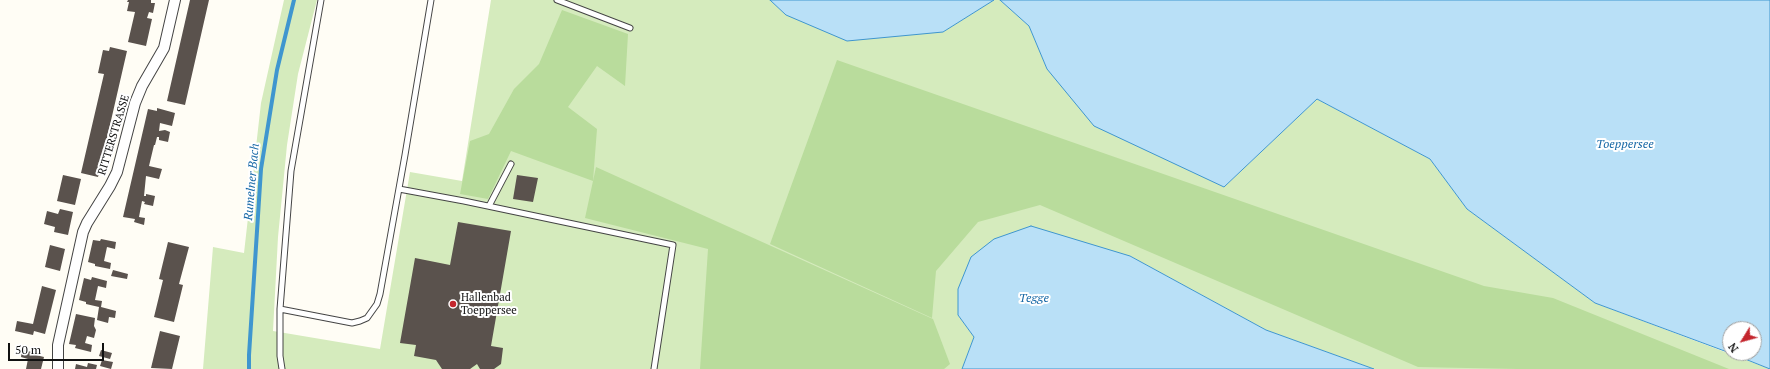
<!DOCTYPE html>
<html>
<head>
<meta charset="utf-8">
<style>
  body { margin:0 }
  #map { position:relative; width:1770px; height:369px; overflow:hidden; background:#fffdf5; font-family:"PT Serif",serif }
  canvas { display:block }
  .north { position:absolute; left:1722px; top:321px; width:40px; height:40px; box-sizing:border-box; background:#fff; border:1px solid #a0a0a0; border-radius:50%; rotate:233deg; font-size:11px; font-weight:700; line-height:16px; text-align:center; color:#111 }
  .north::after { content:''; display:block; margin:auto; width:14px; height:18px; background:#c4262e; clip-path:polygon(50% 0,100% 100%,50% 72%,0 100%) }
  .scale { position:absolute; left:8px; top:343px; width:96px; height:18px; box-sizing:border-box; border:2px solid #111; border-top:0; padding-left:5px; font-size:12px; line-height:14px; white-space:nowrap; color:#111; -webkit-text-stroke:3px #fff; paint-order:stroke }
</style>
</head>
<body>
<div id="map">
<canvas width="1770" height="369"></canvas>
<div class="north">N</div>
<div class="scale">50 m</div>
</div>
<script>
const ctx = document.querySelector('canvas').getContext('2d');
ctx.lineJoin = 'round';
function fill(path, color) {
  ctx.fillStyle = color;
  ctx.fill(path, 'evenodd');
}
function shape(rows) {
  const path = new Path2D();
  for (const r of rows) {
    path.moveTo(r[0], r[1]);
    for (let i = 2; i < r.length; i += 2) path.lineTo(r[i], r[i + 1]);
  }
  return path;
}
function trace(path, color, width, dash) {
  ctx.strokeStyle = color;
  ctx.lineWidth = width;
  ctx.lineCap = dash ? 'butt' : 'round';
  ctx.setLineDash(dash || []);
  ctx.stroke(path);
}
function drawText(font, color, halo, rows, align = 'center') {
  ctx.font = font + ' "PT Serif",serif';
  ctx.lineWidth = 4;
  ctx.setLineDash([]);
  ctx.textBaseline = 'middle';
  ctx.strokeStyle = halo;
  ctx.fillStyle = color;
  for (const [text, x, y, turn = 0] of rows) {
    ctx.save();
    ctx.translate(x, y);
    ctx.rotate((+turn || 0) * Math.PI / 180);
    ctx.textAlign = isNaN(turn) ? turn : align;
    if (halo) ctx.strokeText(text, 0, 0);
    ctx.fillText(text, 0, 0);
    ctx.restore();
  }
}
fill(shape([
  [284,0,317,0,298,74,287,145,278,237,273,331,380,349,410,172,462,181,491,0,770,0,786,15,943,32,994,0,1000,0,1029,26,1047,69,1224,187,1317,99,1430,159,1467,209,1595,303,1770,369,1374,369,1266,330,1130,256,958,315,974,337,962,369,203,369,213,247,244,253,261,103]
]), '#d5ebbd');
fill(shape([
  [562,10,628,34,625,86,597,66,568,107,597,129,593,181,596,167,933,319,950,364,944,369,700,369,708,249,585,218,593,181,511,151,488,199,460,194,470,141,489,134,514,89,539,64],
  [837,60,1484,286,1553,298,1729,369,1518,369,1418,367,1040,205,978,222,936,271,932,318,770,244]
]), '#b9dc9c');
const water = shape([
  [770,0,994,0,943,32,847,41,786,15,770,0],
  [1000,0,1770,0,1770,369,1730,353,1754,353,1754,329,1730,329,1730,353,1595,303,1467,209,1430,159,1317,99,1224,187,1094,126,1047,69,1029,26,1000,0],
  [1031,226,1130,256,1266,330,1374,369,962,369,974,337,958,315,958,289,971,257,994,239,1031,226]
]);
fill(water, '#b9e0f7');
trace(water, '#3f96cf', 1);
trace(shape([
  [249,369,249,355,261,169,277,70,294,0]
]), '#3f96cf', 4);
fill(shape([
  [128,0,151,0,151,3,155,3,153,13,149,12,147,18,152,19,146,46,128,42,135,12,127,11,129,2,127,2],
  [190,0,209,0,185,105,167,101],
  [110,47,127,51,98,177,81,173,104,74,98,73,103,50,109,51],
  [157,108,175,113,172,126,160,123,159,131,165,130,170,132,168,142,159,140,159,137,157,137,155,145,154,145,149,166,162,169,159,179,146,176,144,196,146,196,146,194,155,196,153,206,144,204,145,202,142,201,139,217,145,218,144,225,134,222,135,219,123,217,148,109,157,111],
  [63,175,81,179,75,205,57,201],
  [517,175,538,178,533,202,513,199],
  [60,209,73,212,68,235,54,232,55,227,44,224,47,211,58,214],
  [458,222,511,231,491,346,503,348,501,364,494,369,480,369,477,364,470,369,442,369,436,360,414,356,416,345,400,343,415,258,450,265],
  [101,239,116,242,115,249,107,247,104,261,111,263,110,269,95,266,95,264,88,262,93,240,100,241],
  [168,242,189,247,179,284,183,285,174,322,154,317,163,280,159,279],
  [50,245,65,249,60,271,45,267],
  [113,270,128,274,127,279,111,276],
  [92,277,107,281,106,288,98,286,95,300,102,301,101,307,116,311,115,318,109,317,108,323,97,320,99,307,86,304,86,302,79,300,84,278,91,280],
  [42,286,56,290,45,334,34,331,33,335,15,331,17,321,33,324],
  [76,314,95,318,94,326,96,330,94,338,87,336,85,343,92,345,91,352,75,348,76,345,69,344],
  [160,331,180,336,172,369,151,368],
  [22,350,37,353,36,355,44,357,41,369,26,369,28,359,21,357],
  [101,350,112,353,110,359,99,356],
  [102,360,113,362,111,369,100,366],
  [88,363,97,365,96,369,75,369,76,364,87,367]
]), '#5a524d');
const service = shape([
  [557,0,630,28],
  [399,189,464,201,673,245,654,369],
  [489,206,511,164],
  [280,309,352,323,360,321,367,318,377,304,380,294,405,155,431,0],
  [282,369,280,356,280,309,291,171,321,0]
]);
const minor = shape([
  [58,369,58,345,83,232,87,223,110,186,117,172,135,103,142,86,164,48,175,0]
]);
trace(service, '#444', 7);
trace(minor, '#444', 12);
trace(service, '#fff', 5);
trace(minor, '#fff', 10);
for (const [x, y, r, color] of [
  [453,304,4,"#c4262e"]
]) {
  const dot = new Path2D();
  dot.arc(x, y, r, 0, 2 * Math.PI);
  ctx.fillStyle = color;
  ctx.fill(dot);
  trace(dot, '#fff', 1.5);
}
drawText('11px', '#111', '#fff', [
  ["RITTERSTRASSE",114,135,-73]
]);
drawText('11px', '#111', '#fff', [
  ["Hallenbad",461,298],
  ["Toeppersee",461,311]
], 'left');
drawText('italic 12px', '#1768a6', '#fff', [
  ["Toeppersee",1625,145],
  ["Rumelner Bach",252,182,-85],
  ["Tegge",1034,299]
]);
</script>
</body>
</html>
